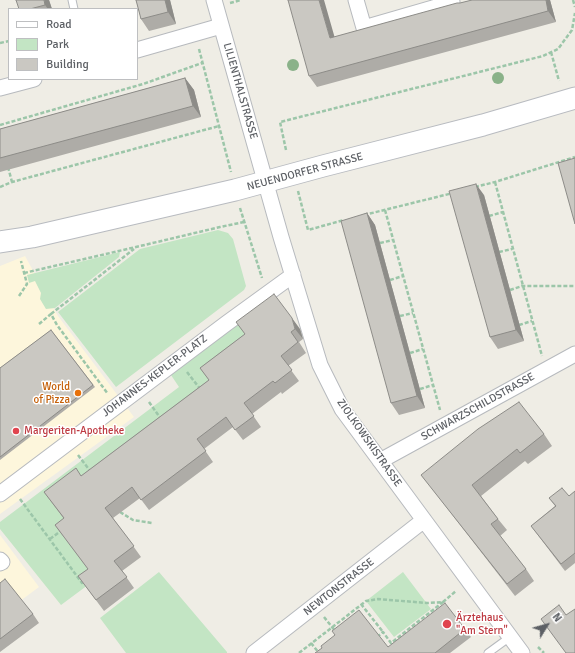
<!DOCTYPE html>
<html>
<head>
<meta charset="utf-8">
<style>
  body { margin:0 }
  #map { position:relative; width:575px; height:653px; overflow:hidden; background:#efede5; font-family:Signika,sans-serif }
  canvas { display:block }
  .legend { position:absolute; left:8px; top:8px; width:130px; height:72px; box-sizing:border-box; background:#fff; border:1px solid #bebfc1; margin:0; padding:5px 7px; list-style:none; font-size:12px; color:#5d6065 }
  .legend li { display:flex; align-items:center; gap:8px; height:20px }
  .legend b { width:20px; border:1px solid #bebfc1 }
  .north { position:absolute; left:527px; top:605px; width:40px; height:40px; -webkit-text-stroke:3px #fff; paint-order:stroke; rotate:53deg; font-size:11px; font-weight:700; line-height:16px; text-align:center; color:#5d6065 }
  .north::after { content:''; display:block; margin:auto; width:14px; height:18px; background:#5d6065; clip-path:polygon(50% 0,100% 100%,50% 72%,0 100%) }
</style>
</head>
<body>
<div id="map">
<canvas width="575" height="653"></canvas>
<ul class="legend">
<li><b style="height:5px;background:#fff"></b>Road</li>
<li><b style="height:11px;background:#c3e5c4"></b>Park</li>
<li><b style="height:11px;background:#cac8c2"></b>Building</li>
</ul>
<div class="north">N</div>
</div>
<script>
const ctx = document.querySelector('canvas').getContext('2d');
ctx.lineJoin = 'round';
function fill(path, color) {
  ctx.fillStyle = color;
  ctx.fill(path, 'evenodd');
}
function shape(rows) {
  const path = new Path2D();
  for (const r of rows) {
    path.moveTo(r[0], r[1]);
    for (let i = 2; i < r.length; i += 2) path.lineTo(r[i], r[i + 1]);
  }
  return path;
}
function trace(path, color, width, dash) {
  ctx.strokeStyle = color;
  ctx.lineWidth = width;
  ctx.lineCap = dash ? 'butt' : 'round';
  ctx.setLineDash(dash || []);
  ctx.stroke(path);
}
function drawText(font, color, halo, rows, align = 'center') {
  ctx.font = font + ' Signika,sans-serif';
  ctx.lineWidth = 3;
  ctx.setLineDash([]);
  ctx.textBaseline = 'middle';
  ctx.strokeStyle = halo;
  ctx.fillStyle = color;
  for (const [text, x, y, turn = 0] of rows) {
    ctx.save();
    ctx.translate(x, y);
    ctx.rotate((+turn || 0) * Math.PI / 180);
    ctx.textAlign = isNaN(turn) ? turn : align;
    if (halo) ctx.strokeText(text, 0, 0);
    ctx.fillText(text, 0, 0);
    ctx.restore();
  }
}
fill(shape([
  [25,256,58,316,134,417,0,514,0,266],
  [0,535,39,587,0,616]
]), '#fdf6dc');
fill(shape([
  [218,230,228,233,233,239,246,286,244,290,116,387,58,312,140,249],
  [120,252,119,257,55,308,46,309,40,299,41,293,35,281,29,283,27,275],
  [262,304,244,333,253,345,208,378,216,390,72,529,63,536,96,579,61,605,0,529,0,522,179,387,171,375],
  [159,572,227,652,227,653,126,653,100,618],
  [403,572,431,609,394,637,366,601]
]), '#c3e5c4');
const lane = shape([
  [72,0,74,9],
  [488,653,510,637]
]);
const street = shape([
  [214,0,281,237,320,365,342,409,522,653],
  [356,0,364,28,433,8,452,2],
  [137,50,221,26],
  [0,88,34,79],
  [380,461,575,354],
  [0,494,227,323,293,275],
  [0,560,2,562,0,563],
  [254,653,424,520]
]);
const secondary = shape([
  [0,242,32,237,235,190,323,166,483,125,575,98]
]);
trace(lane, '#b7babe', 9);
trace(street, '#b7babe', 17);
trace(secondary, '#b8bbc0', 23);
trace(shape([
  [573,0,575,7],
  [230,3,241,0],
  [0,43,9,41],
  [199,49,231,172],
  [551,52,559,81],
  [0,125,143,84,202,63],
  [286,150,280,122,543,56,558,49,572,30,575,13],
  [8,167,12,182],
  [495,182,542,356],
  [0,187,12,182,219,126],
  [475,187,495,182,575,157],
  [298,191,308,230,344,220],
  [240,208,262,278],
  [385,210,440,410],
  [364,215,453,193],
  [489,216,503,212],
  [380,243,393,240],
  [499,252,512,249],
  [24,273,136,247,220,227,244,222],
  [390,280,403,276],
  [510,290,522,286,575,286],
  [19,296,27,284,21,261],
  [51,314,134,249],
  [400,316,413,313],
  [39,324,51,314,57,325,108,394],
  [519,325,532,321],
  [410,353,423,349],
  [187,372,201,390],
  [420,389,433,385],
  [149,402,161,419],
  [78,455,91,472],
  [20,499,82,583,84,582],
  [120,512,133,520,152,523],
  [50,539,62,530],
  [361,604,383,632],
  [324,617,336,632],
  [377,637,383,632,391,643,443,602],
  [311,643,319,653],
  [538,647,544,653],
  [299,653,366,601,378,599,427,603,443,602,456,591]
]), '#9cc6a9', 2.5, [4, 2]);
trace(lane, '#fff', 7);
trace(street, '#fff', 15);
trace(secondary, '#fff', 21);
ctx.fillStyle = '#8ab289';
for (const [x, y] of [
  [293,65],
  [498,78]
]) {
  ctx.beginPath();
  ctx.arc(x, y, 6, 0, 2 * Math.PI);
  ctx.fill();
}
fill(shape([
  [49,0,52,9,19,9],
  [136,0,170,0,176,24,149,31,141,19],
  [472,0,550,0,556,22,317,87,309,76,334,37],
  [185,78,194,90,201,117,0,172,0,129],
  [484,195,524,341,498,349,490,337],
  [367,213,375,225,425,408,399,415,391,403],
  [236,322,300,329,303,339,299,342,306,353,288,366,299,381,282,394,281,392,252,414,261,427,243,440,233,427,204,449,213,462,149,510,140,498,113,518,141,557,122,571,134,588,104,611,78,576,88,569,55,525,64,519,44,492,81,476,209,380,200,368,245,334],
  [51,330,95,387,0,460,0,368],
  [544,434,552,446,528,464,525,461,481,496,498,519,507,530,500,536,526,569,534,581,515,596,430,486,421,475],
  [575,491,575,563,565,571,531,526,555,506,549,498,569,496],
  [0,583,33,614,39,623,0,652],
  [465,629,471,637,450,653,315,653,388,647]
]), '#aeaca7');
fill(shape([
  [44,0,49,0,52,9,48,9,45,5],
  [165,0,170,0,176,24,168,12],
  [319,0,324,0,338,49,330,38],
  [546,0,550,0,556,22,548,11],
  [185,78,194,90,201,117,193,106],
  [476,184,484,195,524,341,516,330],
  [367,213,375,225,425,408,417,396],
  [292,318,300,329,303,339,295,329]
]), '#8d8c88');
const building = shape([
  [16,0,44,0,45,5,30,9,19,9,16,0],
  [136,0,165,0,168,12,141,19,136,0],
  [288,0,319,0,330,38,457,3,460,3,472,0,546,0,548,11,309,76,288,0],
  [185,78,193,106,0,158,0,129,185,78],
  [575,158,575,224,558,163,575,158],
  [476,184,516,330,490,337,449,191,476,184],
  [367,213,417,396,391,403,341,221,367,213],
  [274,294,292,318,295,329,291,332,298,342,281,356,292,370,275,383,273,381,244,403,254,416,235,430,226,417,197,439,206,451,141,500,132,487,105,508,134,546,114,561,127,577,96,600,78,576,88,569,55,525,64,518,44,492,76,468,81,476,209,380,200,368,245,334,236,322,274,294],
  [51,330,93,385,0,457,0,368,51,330],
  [519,402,544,434,520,453,517,449,472,485,498,519,491,524,526,569,507,584,421,475,478,429,519,402],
  [562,488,569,496,575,491,575,553,561,564,531,526,556,506,549,498,562,488],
  [5,579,33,614,0,639,0,583,5,579],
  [445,603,465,629,435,653,315,653,322,648,321,646,335,635,332,631,359,610,388,647,445,603],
  [559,605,566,615,575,609,575,653,566,653,541,619,559,605]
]);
fill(building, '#cac8c2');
trace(building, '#8d8c88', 1);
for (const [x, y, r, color] of [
  [78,393,4,"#e8710a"],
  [16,431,4,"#e0444e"],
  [447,624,5,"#e0444e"]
]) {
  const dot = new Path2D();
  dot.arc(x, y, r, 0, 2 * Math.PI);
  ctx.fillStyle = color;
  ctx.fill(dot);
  trace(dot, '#fff', 1.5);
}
drawText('11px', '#5d6065', '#fff', [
  ["LILIENTHALSTRASSE",240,91,74],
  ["NEUENDORFER STRASSE",305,172,-15],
  ["JOHANNES-KEPLER-PLATZ",155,376,-37],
  ["SCHWARZSCHILDSTRASSE",478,407,-29],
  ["ZIOLKOWSKISTRASSE",369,443,55],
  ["NEWTONSTRASSE",339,587,-38]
]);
drawText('11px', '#c56008', '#fff', [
  ["World",70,387],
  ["of Pizza",70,400]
], 'right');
drawText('11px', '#be3a42', '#fff', [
  ["Margeriten-Apotheke",24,431],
  ["Ärztehaus",456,618],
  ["\"Am Stern\"",456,631]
], 'left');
</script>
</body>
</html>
